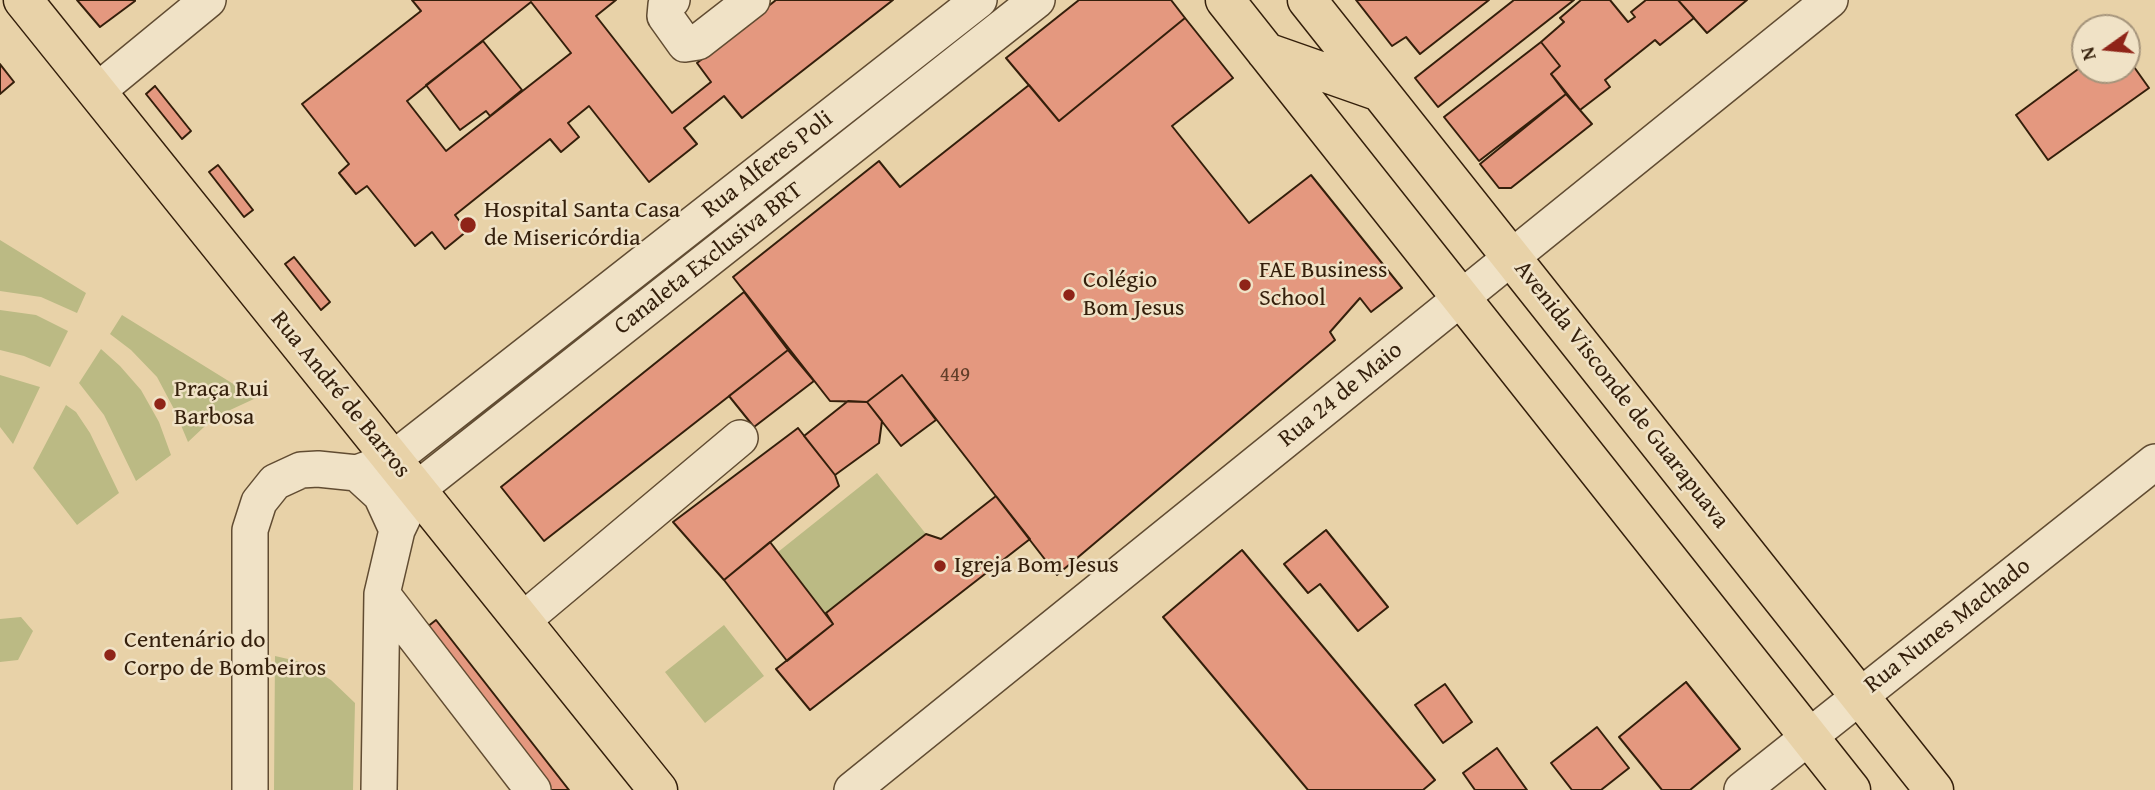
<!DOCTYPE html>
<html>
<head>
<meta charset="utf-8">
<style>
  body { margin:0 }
  #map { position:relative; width:2155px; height:790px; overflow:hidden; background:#e8d2a8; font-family:"Gentium Book Plus",serif }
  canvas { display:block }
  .north { position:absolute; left:2071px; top:14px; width:70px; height:70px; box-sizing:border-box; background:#f0e2c6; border:2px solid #a5947b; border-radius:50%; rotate:255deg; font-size:19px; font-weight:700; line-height:28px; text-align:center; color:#341f0b }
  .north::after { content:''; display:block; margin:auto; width:24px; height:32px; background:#8f2418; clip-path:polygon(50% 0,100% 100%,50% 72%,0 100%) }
</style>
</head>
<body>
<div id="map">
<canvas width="2155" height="790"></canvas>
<div class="north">N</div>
</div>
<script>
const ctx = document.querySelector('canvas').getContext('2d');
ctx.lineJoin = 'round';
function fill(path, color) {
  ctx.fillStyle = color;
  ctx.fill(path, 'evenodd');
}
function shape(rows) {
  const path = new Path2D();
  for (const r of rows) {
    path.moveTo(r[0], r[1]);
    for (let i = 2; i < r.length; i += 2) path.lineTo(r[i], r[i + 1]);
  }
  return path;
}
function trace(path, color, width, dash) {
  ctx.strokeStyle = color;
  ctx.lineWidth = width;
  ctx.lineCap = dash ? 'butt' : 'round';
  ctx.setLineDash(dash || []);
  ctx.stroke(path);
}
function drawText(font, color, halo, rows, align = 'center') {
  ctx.font = font + ' "Gentium Book Plus",serif';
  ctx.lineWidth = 5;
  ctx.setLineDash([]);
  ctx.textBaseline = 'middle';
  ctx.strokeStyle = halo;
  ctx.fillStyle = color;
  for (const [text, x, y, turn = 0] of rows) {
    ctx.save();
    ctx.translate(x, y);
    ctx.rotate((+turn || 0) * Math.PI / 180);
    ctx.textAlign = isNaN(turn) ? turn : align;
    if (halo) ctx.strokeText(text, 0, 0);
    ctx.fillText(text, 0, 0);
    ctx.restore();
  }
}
fill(shape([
  [0,240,86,293,77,313,41,297,0,291],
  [0,310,36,315,68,331,50,367,24,356,0,350],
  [122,315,256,398,228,411,204,427,188,442,175,411,157,377,131,350,110,334],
  [101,349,120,366,141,390,159,422,171,455,136,481,104,415,79,383],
  [0,375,40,387,13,444,0,427],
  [66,405,76,412,90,433,119,493,77,525,33,468],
  [877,473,926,534,826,613,778,552],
  [21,617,33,631,18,660,0,662,0,619],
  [724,625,764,676,705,723,665,672],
  [275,656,301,662,331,680,355,703,353,790,274,790]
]), '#bbba84');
const building = shape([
  [77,0,135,0,135,1,100,27,77,0],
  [412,0,616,0,596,16,672,113,711,82,697,63,776,0,893,0,742,118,724,96,684,128,697,144,649,182,589,106,568,123,579,137,561,152,550,139,455,215,467,231,445,249,432,232,415,246,367,186,356,194,339,173,349,164,302,104,421,11,412,0],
  [531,2,571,53,446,151,407,101,531,2],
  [1079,0,1171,0,1185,18,1059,121,1006,58,1079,0],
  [1356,0,1489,0,1420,54,1406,37,1392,46,1356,0],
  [1514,0,1574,0,1438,107,1415,78,1514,0],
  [1581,0,1610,0,1628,22,1635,17,1631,12,1646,0,1678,0,1694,18,1660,45,1655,40,1605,80,1610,87,1580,110,1551,74,1560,66,1541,42,1564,22,1560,18,1581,0],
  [1678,0,1747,0,1707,33,1678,0],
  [1185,18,1233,78,1172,126,1249,223,1311,175,1402,288,1371,312,1360,298,1330,332,1335,340,1057,575,902,375,867,402,830,401,733,277,879,161,900,187,1029,85,1059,121,1185,18],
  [483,41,522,90,490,116,486,111,460,130,426,85,483,41],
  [1541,42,1560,66,1551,74,1566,94,1479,161,1444,117,1541,42],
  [2127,57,2149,88,2048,160,2016,115,2085,64,2085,70,2127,70,2127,57],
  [0,64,14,82,0,94,0,64],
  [155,86,191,131,182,139,146,94,155,86],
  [1566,94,1592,124,1511,188,1499,188,1480,164,1566,94],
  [218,165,253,210,244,217,209,172,218,165],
  [294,257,330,302,321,310,285,264,294,257],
  [744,292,788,350,544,541,501,487,744,292],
  [788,350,814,381,754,427,729,396,788,350],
  [902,375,936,420,901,446,867,402,902,375],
  [848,401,867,402,882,421,879,443,835,475,804,436,848,401],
  [798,428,835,475,839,486,724,580,673,522,798,428],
  [996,496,1030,539,810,710,776,669,833,624,826,613,926,534,941,539,996,496],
  [1326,530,1388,607,1358,631,1320,584,1308,593,1284,564,1326,530],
  [770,542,833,624,787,661,724,580,770,542],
  [1242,550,1435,780,1423,790,1308,790,1163,617,1242,550],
  [436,620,569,790,546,790,422,631,436,620],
  [1686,682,1740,749,1690,790,1662,790,1619,737,1686,682],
  [1445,684,1472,722,1443,743,1415,705,1445,684],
  [1597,727,1629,768,1601,790,1572,790,1551,763,1597,727],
  [1497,748,1527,790,1475,790,1463,773,1497,748]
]);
fill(building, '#e4987f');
trace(building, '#341f0b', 2);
const minor = shape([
  [672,0,666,5,665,16,685,44,698,42,752,0],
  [96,92,208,0],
  [357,473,381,495,397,530],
  [382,594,533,790],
  [522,621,740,438],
  [250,790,250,530,259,502,275,482,301,470,318,469,357,473,392,460,979,0],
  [379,790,382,594,397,530,416,490,1037,0],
  [852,790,1830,0],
  [1742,790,2155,462]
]);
const major = shape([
  [23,0,658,790],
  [1225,0,1851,790],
  [1307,0,1934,790],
  [1266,52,1380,92]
]);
trace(minor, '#614c32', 38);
trace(major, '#341f0b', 41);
trace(minor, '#f0e2c6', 35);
trace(major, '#e8d2a8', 38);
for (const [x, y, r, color] of [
  [468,225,9,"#8f2418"],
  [1245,285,7,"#8f2418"],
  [1069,295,7,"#8f2418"],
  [160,404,7,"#8f2418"],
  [940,566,7,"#8f2418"],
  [110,655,7,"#8f2418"]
]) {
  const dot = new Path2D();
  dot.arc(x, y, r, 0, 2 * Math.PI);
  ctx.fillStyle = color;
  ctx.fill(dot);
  trace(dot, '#f0e2c6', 2.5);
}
drawText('21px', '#603d28', null, [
  ["449",955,376]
]);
drawText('24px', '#341f0b', '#f0e2c6', [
  ["Rua Alferes Poli",768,165,-38],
  ["Canaleta Exclusiva BRT",709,259,-38],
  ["Rua André de Barros",340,395,51],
  ["Rua 24 de Maio",1341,395,-39],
  ["Avenida Visconde de Guarapuava",1621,395,52],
  ["Rua Nunes Machado",1948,626,-38]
]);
drawText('24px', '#341f0b', '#f0e2c6', [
  ["Hospital Santa Casa",484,211],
  ["de Misericórdia",484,239],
  ["FAE Business",1259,271],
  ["School",1259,299],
  ["Colégio",1083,281],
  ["Bom Jesus",1083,309],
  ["Praça Rui",174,390],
  ["Barbosa",174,418],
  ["Igreja Bom Jesus",954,566],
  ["Centenário do",124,641],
  ["Corpo de Bombeiros",124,669]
], 'left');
</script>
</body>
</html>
